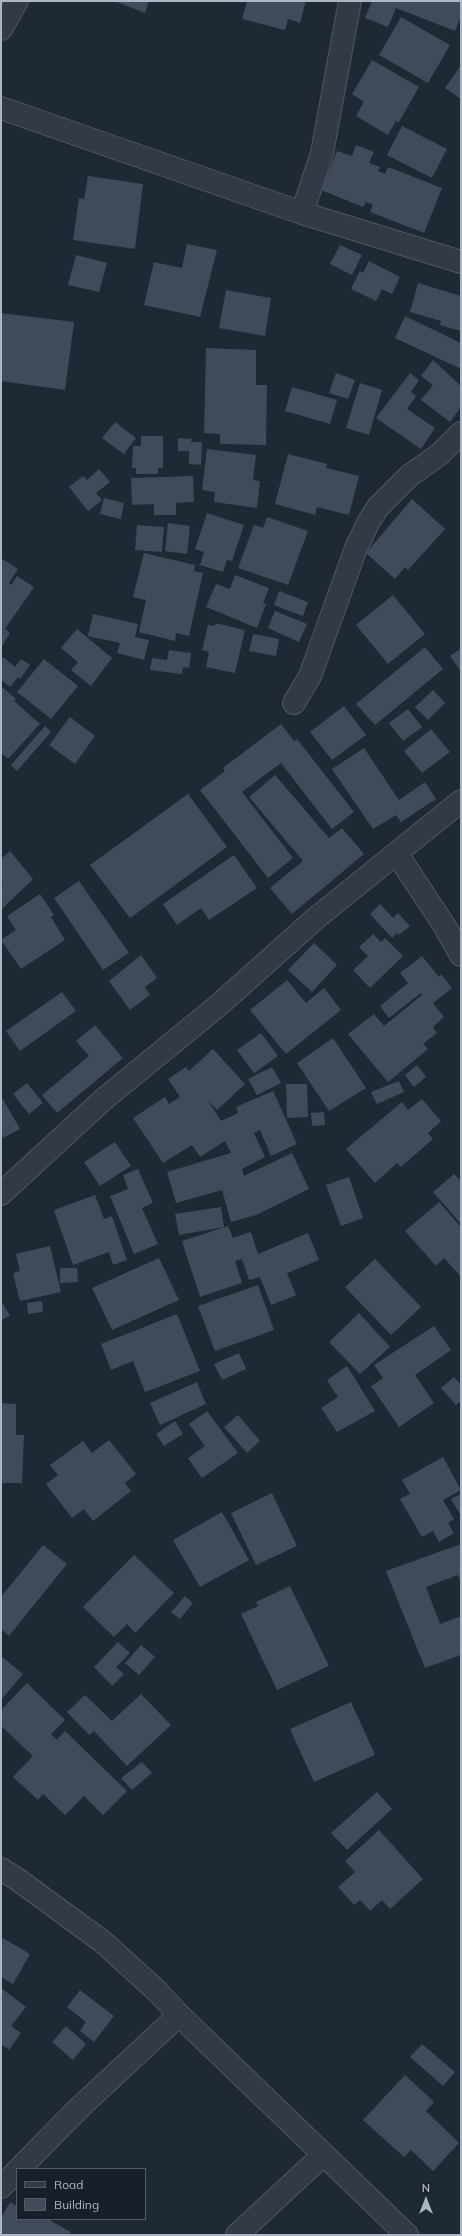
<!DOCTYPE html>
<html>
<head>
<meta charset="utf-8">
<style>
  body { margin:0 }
  #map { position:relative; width:462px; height:2236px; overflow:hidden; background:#1f2835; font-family:Mulish,sans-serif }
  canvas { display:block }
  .frame { position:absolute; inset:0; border:2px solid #adb4c3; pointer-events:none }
  .legend { position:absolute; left:16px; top:2168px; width:130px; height:52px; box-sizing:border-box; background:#181f2a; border:1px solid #545b67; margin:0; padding:5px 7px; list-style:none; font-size:12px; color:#adb4c3 }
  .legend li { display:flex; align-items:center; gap:8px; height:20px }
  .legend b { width:20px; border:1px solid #545b67 }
  .north { position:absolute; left:406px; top:2180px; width:40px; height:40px; -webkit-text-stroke:3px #181f2a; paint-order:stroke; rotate:0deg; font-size:11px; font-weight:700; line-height:16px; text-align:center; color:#adb4c3 }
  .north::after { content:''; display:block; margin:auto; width:14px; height:18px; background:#adb4c3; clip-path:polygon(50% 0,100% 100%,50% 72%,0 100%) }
</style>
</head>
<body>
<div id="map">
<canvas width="462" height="2236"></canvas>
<div class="frame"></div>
<ul class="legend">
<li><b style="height:5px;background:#333a45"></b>Road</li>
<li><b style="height:11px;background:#414a5a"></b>Building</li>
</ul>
<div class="north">N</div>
</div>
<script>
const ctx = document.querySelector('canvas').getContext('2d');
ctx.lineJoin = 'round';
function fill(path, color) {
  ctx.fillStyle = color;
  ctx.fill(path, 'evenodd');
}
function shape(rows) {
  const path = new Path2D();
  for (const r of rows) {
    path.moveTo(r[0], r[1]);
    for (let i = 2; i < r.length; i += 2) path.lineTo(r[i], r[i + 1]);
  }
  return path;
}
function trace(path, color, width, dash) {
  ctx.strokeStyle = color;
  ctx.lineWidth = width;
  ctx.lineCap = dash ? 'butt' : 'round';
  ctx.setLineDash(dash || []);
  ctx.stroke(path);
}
fill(shape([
  [114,1,149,1,145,13],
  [247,1,270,2,306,1,300,23,288,19,285,30,242,19],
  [372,1,461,1,461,16,455,31,396,8,388,27,365,18],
  [401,17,450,45,428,83,379,55],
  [372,60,419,87,399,122,396,121,388,135,356,116,364,102,352,94],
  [461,65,461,99,445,88],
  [402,126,447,149,432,178,387,155],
  [356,145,374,152,369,163,380,167,378,171,385,174,388,167,442,188,424,233,370,212,373,205,366,202,363,207,321,190,337,151,352,156],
  [88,176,143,184,135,249,73,240,79,198,84,199],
  [187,244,217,250,200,317,144,305,154,262,182,268],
  [340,245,362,255,352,275,330,264],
  [76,255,107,263,99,292,68,285],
  [369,261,400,277,392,294,382,289,376,301,351,289,360,271,363,273],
  [418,283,461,296,461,331,440,325,441,321,410,312],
  [226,290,271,298,265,336,219,328],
  [1,313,74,322,65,390,1,381],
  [405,316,461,343,461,369,395,338],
  [206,348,256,350,256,385,267,385,266,445,220,444,220,434,204,433],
  [433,360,461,386,461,407,450,422,421,400,433,385,421,376],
  [336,373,355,380,348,399,329,393],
  [410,373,419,380,411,392,416,396,407,409,435,428,421,449,376,418],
  [360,383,382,390,369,435,346,428],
  [292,387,337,400,330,424,285,411],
  [115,422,136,438,124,454,102,438],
  [141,436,163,436,163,468,158,468,158,474,136,474,136,468,132,468,133,446,141,446],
  [178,438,192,439,191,442,202,442,201,465,189,464,189,451,178,451],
  [207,449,256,455,253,480,260,481,257,508,214,502,215,492,202,490],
  [288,454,327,464,326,468,359,476,349,515,317,507,315,515,275,504],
  [99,469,110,482,96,493,102,500,88,511,69,487,83,476,87,480],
  [193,476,194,502,176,503,176,515,154,515,154,504,132,505,131,478],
  [104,498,124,503,121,519,100,514],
  [412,499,445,529,408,570,405,567,395,579,366,553],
  [207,513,244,525,232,561,227,560,223,572,200,565,204,552,195,549],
  [267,517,308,531,288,585,238,568,254,525,263,528],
  [168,523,190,526,187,554,165,551],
  [137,525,164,527,162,552,135,550],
  [144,553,195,565,194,571,203,573,189,636,176,633,175,641,139,632,146,600,133,597],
  [1,558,18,569,9,583,11,585,17,576,34,587,5,629,10,633,1,648],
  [235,575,269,588,263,603,266,604,257,628,206,607,216,584,230,589],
  [279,591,308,602,303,616,274,605],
  [393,595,425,634,388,664,356,625],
  [275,611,307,624,299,642,268,628],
  [93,614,138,624,135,637,149,640,144,660,117,653,120,643,88,636],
  [215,623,245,630,235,673,206,667,209,652,202,650,208,625,215,626],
  [77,629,112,658,91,686,71,670,78,662,61,648],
  [253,634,279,639,276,656,249,651],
  [425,647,443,669,375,725,356,704],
  [461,648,461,672,450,656],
  [169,650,191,653,189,668,183,667,182,674,150,670,152,658,167,660],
  [3,657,15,667,21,659,30,665,20,679,18,677,10,687,1,680,1,660],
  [44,659,78,686,51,719,17,692],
  [1,686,16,699,14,701,40,724,8,759,1,753],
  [433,690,445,703,428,720,415,707],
  [344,706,366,735,332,760,310,732],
  [408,709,422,727,403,741,389,723],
  [70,717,95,736,75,764,49,745],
  [281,724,294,741,297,739,354,812,332,829,281,763,242,792,293,858,268,878,200,790,225,771,223,768],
  [45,726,51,732,17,771,11,765],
  [431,729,450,752,422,773,404,751],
  [364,748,399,800,425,782,436,799,401,822,396,815,373,829,332,769],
  [275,775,329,838,342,828,364,854,292,914,270,888,303,861,249,797],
  [188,794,227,847,130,918,90,865],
  [10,851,33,879,2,909,1,883,3,881,1,878,1,859],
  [234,855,257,888,209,920,201,908,177,925,163,904],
  [79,881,129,953,103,970,54,898],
  [40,894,54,915,51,917,65,940,21,969,1,940,16,930,7,916],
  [380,904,393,918,398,913,410,926,399,935,397,933,392,938,370,914],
  [373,934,381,942,385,938,403,956,370,988,353,970,368,956,359,947],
  [314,943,337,965,312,992,288,970],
  [141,955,157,978,145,987,150,995,130,1010,109,981],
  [422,956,439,977,441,974,452,988,433,1003,444,1017,433,1027,437,1033,423,1044,428,1049,388,1082,348,1034,374,1014,384,1026,422,995,421,993,389,1018,380,1006,408,983,400,973],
  [287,980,306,1003,324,988,341,1010,286,1054,250,1010],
  [62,992,76,1011,20,1051,6,1031],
  [95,1025,123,1058,57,1113,42,1095,89,1056,76,1041],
  [261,1033,278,1056,254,1073,237,1050],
  [333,1038,366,1088,329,1111,297,1063],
  [213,1049,245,1084,217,1110,207,1099,221,1121,238,1113,236,1107,273,1091,297,1144,271,1156,260,1130,254,1133,265,1157,242,1169,244,1176,292,1153,309,1189,256,1215,231,1222,222,1190,176,1203,167,1172,231,1153,225,1141,200,1157,192,1145,163,1163,133,1118,165,1097,169,1104,180,1097,168,1079,186,1067,189,1071],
  [417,1065,426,1077,414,1087,405,1075],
  [272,1067,281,1083,257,1095,248,1079],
  [399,1081,404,1092,377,1104,371,1092],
  [27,1083,43,1103,29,1114,13,1094],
  [286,1084,307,1084,308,1117,287,1118],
  [3,1099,20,1129,1,1139,1,1100],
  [422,1099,441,1121,428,1133,433,1139,401,1167,397,1163,375,1183,346,1149,402,1102,408,1110],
  [324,1112,325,1125,312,1126,311,1113],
  [115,1142,131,1166,100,1186,84,1162],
  [138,1169,153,1203,142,1208,158,1244,134,1254,110,1196,128,1189,123,1175],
  [454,1174,461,1181,461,1224,433,1192],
  [349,1177,363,1218,341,1226,326,1185],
  [95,1195,104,1219,112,1216,127,1260,113,1265,109,1252,73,1265,54,1210],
  [439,1202,461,1227,461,1277,444,1258,436,1266,405,1231],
  [221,1207,224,1227,179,1235,175,1214],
  [228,1226,233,1238,251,1232,258,1254,308,1233,319,1260,287,1273,296,1295,271,1305,260,1277,249,1280,242,1259,235,1261,242,1283,200,1297,182,1241],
  [50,1246,61,1292,20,1301,13,1273,20,1271,16,1254],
  [159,1258,179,1300,112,1330,92,1288],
  [375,1259,421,1307,391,1335,345,1287],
  [60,1268,77,1268,78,1282,60,1283],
  [258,1285,274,1330,215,1351,198,1306],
  [1,1300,10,1316,1,1320],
  [42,1301,43,1312,28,1314,27,1303],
  [359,1313,390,1347,360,1374,329,1342],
  [177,1314,200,1371,145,1392,133,1361,111,1370,101,1344],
  [434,1326,451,1350,415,1375,434,1403,399,1427,371,1386,383,1378,374,1365],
  [239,1353,246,1369,222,1380,214,1364],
  [347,1366,375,1411,337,1432,321,1408,338,1397,327,1380],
  [454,1377,461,1385,461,1401,456,1405,441,1388],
  [197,1382,206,1404,160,1425,150,1403],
  [1,1403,16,1404,16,1435,24,1435,22,1483,1,1483],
  [207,1411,238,1453,202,1478,188,1458,205,1446,189,1424],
  [238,1415,260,1441,247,1453,224,1427],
  [175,1421,183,1434,164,1446,156,1434],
  [109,1440,136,1474,125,1483,131,1491,93,1521,84,1509,72,1518,46,1484,58,1475,50,1465,83,1441,92,1453],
  [443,1457,461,1490,443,1500,454,1519,448,1523,454,1533,439,1542,433,1531,422,1537,400,1499,410,1494,402,1480],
  [272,1493,297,1546,256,1565,231,1513],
  [461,1494,461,1516,451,1499],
  [222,1512,249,1560,200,1587,173,1540],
  [461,1544,461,1582,458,1575,426,1587,440,1624,461,1616,461,1655,425,1668,386,1571],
  [43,1545,67,1564,9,1636,1,1629,1,1597],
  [134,1555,174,1593,135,1633,127,1624,114,1637,83,1607],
  [290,1586,329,1666,277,1690,241,1614,258,1606,256,1602],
  [185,1596,193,1603,180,1619,171,1612],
  [118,1642,130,1653,116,1667,124,1674,112,1686,94,1667],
  [141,1645,155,1657,139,1675,125,1663],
  [1,1656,23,1674,1,1700],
  [27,1683,65,1720,51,1734,57,1740,65,1731,127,1791,103,1815,84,1796,65,1815,43,1794,38,1800,13,1777,33,1756,1,1726,1,1710],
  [141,1694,171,1725,127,1766,94,1731,89,1735,67,1712,85,1695,112,1721],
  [351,1702,375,1755,314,1782,290,1729],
  [142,1762,152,1773,132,1790,121,1778],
  [377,1792,392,1809,347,1850,331,1833],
  [379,1830,423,1879,390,1909,382,1900,370,1911,360,1900,354,1905,338,1887,355,1872,345,1861],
  [1,1937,30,1954,13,1984,1,1977],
  [1,1988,26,2007,11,2026,21,2033,9,2050,1,2044],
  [80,1990,114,2016,94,2042,80,2031,86,2022,67,2007],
  [66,2026,86,2044,73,2060,52,2042],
  [422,2044,455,2072,443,2086,410,2057],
  [405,2075,434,2102,426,2111,459,2143,433,2171,411,2150,404,2157,363,2120],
  [10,2202,17,2206,17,2219,53,2219,51,2221,71,2232,69,2235,1,2235,1,2218]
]), '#414a5a');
const street = shape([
  [1,29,17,1],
  [1,108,302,213,461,262],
  [302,213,322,153,350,1],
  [294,703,310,676,356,548,369,521,378,507,409,476,440,454,461,433],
  [397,854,444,925,461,955],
  [1,1194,104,1099,220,1004,315,919,461,801],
  [1,1869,17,1879,103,1942,158,1992,179,2015,407,2235],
  [19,2169,78,2109,179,2015],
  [1,2187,17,2171],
  [237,2235,323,2155]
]);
trace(street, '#505764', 24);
trace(street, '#333a45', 22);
</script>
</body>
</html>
